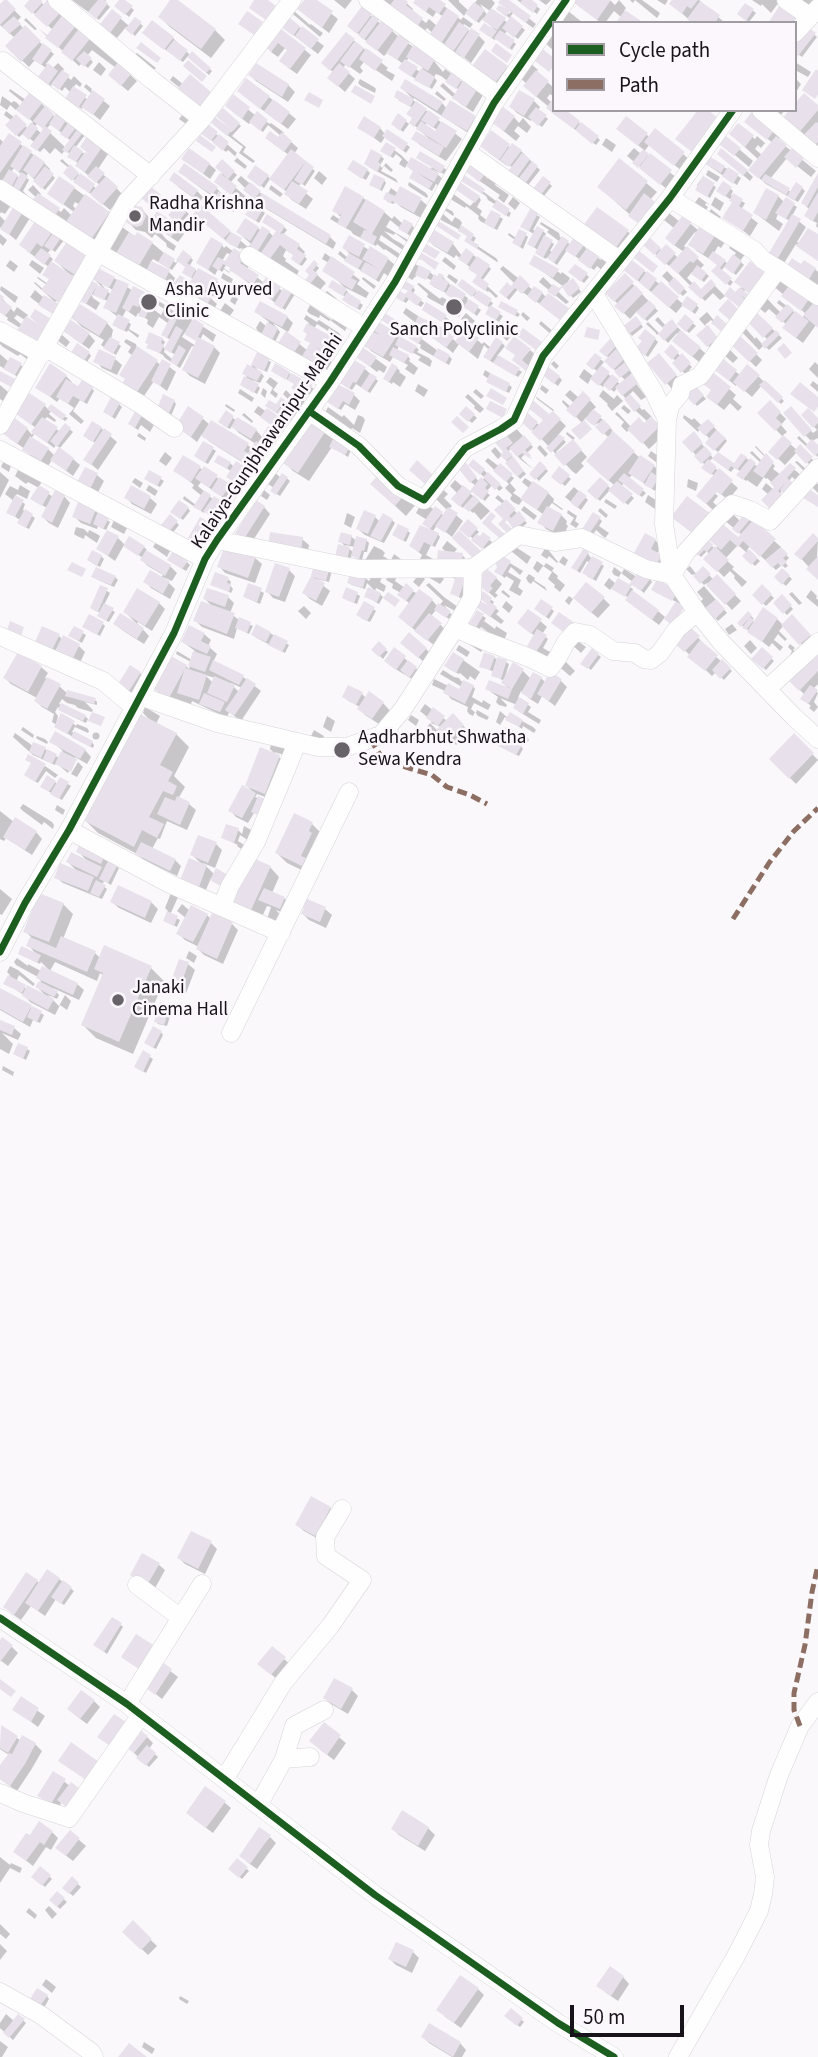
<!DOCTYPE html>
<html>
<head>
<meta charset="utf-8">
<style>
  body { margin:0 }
  #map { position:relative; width:818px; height:2057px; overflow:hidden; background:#faf8fb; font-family:"Source Sans 3",sans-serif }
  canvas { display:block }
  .legend { position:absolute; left:552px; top:21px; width:245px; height:91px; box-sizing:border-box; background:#fbf7fc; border:2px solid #a09ca2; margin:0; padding:9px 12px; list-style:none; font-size:21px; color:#18131a }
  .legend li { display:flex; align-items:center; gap:14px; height:35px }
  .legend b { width:35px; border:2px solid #a09ca2 }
  .scale { position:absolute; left:570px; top:2005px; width:114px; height:32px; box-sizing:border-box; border:4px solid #18131a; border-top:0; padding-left:9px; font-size:21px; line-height:24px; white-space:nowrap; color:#18131a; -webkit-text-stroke:5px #fbf7fc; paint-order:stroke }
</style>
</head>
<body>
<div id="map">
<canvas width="818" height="2057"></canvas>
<ul class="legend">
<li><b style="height:9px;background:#1b5e20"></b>Cycle path</li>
<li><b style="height:9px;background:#8d6e63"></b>Path</li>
</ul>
<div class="scale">50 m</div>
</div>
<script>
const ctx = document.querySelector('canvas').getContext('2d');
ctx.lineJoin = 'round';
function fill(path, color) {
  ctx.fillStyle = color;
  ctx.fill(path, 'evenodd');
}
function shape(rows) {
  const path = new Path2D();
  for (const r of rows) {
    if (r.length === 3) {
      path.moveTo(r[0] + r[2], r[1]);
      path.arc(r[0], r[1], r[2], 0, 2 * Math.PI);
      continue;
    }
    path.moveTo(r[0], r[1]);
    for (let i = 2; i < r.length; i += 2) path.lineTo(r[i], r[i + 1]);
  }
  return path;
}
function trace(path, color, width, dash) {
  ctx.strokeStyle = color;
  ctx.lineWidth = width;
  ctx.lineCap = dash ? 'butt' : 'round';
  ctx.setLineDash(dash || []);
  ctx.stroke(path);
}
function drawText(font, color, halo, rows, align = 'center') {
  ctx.font = font + ' "Source Sans 3",sans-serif';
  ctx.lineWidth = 5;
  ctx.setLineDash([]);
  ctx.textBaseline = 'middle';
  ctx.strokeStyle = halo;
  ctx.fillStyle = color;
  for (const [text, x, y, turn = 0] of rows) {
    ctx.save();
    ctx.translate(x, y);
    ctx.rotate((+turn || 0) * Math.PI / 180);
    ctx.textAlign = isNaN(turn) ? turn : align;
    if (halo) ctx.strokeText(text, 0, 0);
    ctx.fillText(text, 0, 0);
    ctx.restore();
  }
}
fill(shape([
  [31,0,39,0,44,5,64,15,137,81,128,91,116,81,116,68,92,50,87,56,93,62,88,68,82,63,79,66,39,29,48,36,53,30,26,6],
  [72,0,106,0,105,2,110,7,99,20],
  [121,0,134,10,129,17,116,6],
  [172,0,175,0,215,30,225,40,211,58,170,27,160,17],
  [306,0,314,0,338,19,329,33,306,15],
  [334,0,352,0,345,9],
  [384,0,403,0,413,9,412,11,426,23,429,19,437,26,444,17,436,12,433,17,422,9,417,0,437,0,461,20,463,17,470,22,473,24,470,28,464,24,462,27,478,35,485,42,471,63,461,55,459,58,427,28,422,35],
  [448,0,459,0,459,2,469,11,477,0,492,0,495,3,490,10,508,23,511,19,501,12,500,7,509,14,511,12,501,2,503,0,506,0,536,24,533,28,513,13,510,17,525,30,518,39,507,31,504,35,516,44,512,50,496,38,495,40,484,33,495,30,483,18,479,23,466,13,464,16],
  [480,4,490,11,487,15],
  [517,0,529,0,540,9,537,14],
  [539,0,551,0,546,5],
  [578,0,610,0,615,5,619,0,626,8,624,11,641,23,622,18,614,11,605,23,601,23,576,3],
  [630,0,642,0,660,13,657,18,635,0,633,3],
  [657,0,668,0,665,5],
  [674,0,699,0,725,23,693,23,671,4],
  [752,0,777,0,779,2,771,13,762,4,761,6],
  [796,0,814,0,818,4,818,9],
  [5,1,21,17,17,21,24,29,54,54,46,64,52,69,58,63,64,69,62,72,71,80,74,76,82,84,80,87,76,84,73,88,88,100,92,94,84,87,86,84,92,89,91,91,110,106,100,120,83,106,82,109,70,101,71,93,65,87,62,91,53,83,51,86,40,77,46,68,35,60,29,67,7,46,15,38,0,25,0,6],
  [746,5,756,13,749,22,742,17],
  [363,9,381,24,382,22,399,37,434,61,443,72,445,69,464,83,477,89,483,95,473,112,461,104,440,86,443,83,456,95,459,90,441,76,436,74,434,77,437,81,432,89,403,71,403,64,388,52,384,56,356,32],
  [409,57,423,68,420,72,406,62],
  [112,11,129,26,135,19,143,26,135,36,126,27,117,38,108,31],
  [294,11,310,25,311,24,320,31,323,33,320,37,294,15,292,13],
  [568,11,578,19,584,23,566,23,562,19],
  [26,18,37,29,35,30,24,20],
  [283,27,299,27,324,46,318,54],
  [278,28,311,55,297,74,287,67,289,51,285,48,278,57,271,52],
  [809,30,817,37,802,57,795,52],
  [554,31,554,51,544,42],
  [346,34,388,68,386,70,395,75,392,81,364,62,360,67,363,71,360,74,346,64,343,68,355,79,345,92,336,84,334,73,323,63],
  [173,38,190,55,192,54,212,71,209,75,188,56,183,62,150,39],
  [137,53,156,68,154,70,135,55],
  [99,62,106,69,101,76,93,70],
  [529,62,538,70,536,72,554,88,554,97,550,94,547,98,552,103,554,110,563,110,597,137,600,140,596,145,554,114,548,108,549,107,531,92,527,84,518,76],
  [795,62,811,72,808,77,795,70],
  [507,67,513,73,502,88,481,72],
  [250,75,288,85,295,92,288,102,256,81],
  [173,76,184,85,180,88,170,80],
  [795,78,801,84,795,94],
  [360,79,374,87,376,89,375,93,361,86,358,83],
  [406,81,443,104,447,109,475,117,481,123,473,136,414,98,413,99,402,88],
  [10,89,26,100,42,104,56,118,65,121,69,125,71,122,85,135,75,148,90,157,91,156,82,147,90,135,110,151,98,169,123,195,110,210,68,175,69,168,60,161,62,159,80,176,97,189,100,185,77,166,79,164,72,159,70,154,65,150,62,154,55,148,50,154,44,148,40,152,33,146,35,143,24,133,19,137,7,125,12,121,4,115,6,111,15,118,16,116,28,129,33,122,17,108,16,110,10,105,7,110,0,105,2,96,12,103,13,101,16,102,21,107,24,103,9,91],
  [38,123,45,129,42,134,34,127],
  [51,124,71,141,66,148,46,129],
  [437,91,446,99,444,101,435,94],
  [233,97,256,116,270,124,271,123,282,131,284,133,283,135,298,148,294,154,315,171,305,186,301,183,298,187,313,199,306,209,292,200,286,194,287,192,278,185,289,155,274,144,281,136,268,125,263,132,251,122,249,124,233,112],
  [245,97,269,97,296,119,288,129],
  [398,100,413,100,462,139,446,161,420,145,413,139,428,138,411,122,413,119,413,108],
  [427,123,440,132,438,135,425,126],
  [534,101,540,107,538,110,548,119,542,127,532,119,531,121,517,113,511,107],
  [818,107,818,154,789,127,795,110],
  [223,110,241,126,232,136,246,147,243,152,255,161,253,163,239,153,243,147,214,125,214,119,231,132,233,130],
  [773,110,785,110,780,116],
  [753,113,781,136,778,140,816,171,811,177,787,158,770,179,791,192,802,188,805,191,798,202,766,184,757,176,759,160,737,140,738,125,755,139,757,136,765,143,761,148,758,145,755,149,763,156,773,143,753,128],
  [183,114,193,122,193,129,179,119],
  [399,116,409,124,403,132,396,126],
  [514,117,519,123,523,118,531,127,527,133,518,126,514,131,520,136,516,141,501,129],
  [207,126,237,153,235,156,247,166,245,169,234,161,237,158,228,150,226,152,205,135],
  [359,127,380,128,385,134,387,131,410,147,406,153,385,137,381,143],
  [656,131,690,160,682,171,649,145,644,152,677,178,668,190,627,156,634,148,641,154,644,150,625,135,646,134,650,138],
  [491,133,511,148,521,151,540,170,525,189,520,186,514,167,506,165,488,152],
  [606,138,616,145,612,152,602,145],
  [726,138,753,161,749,167,722,144],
  [0,139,4,143,20,144,44,163,50,169,49,172,55,178,45,190,28,173,26,177,29,180,23,191,32,201,0,180],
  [14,168,22,175,20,178,11,172],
  [386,144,401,155,410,164,430,170,432,167,444,168,447,170,444,174,433,170,445,181,441,187,436,184,432,191,414,180,414,172,407,164,405,168,399,164,402,159,396,154,393,158,385,153],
  [381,156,384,159,380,165,382,168,386,163,393,170,391,172,384,166,381,171,396,179,398,183,369,167],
  [184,159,209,164,216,170,210,179],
  [725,160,747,171,753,177,750,181],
  [620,161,657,192,650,200,660,209,646,229,599,187],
  [222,162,237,175,230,183,265,213,259,223,250,217,251,210,242,202,240,203,234,195,216,182,223,172],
  [706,164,724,167,741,178,737,185],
  [367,170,370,173,366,180,352,172],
  [708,170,720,177,717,182,706,175],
  [319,171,327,178,322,185,314,178],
  [468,173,484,175,488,179,489,177,496,183,495,185,509,195,504,203,498,198,496,202,511,213,509,217,497,210,496,205,488,200,486,196,466,183,465,178,496,201,500,195],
  [704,175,703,179,716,187,710,198,700,192,697,185],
  [241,176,263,195,330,237,336,243,333,249,265,208,237,180],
  [268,176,270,179,264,188,252,179],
  [818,177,818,228,816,226,817,223,809,219,810,210,803,203],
  [187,178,216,188,237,207,234,212],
  [543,178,552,186,543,197,537,192],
  [384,180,386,183,382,191,371,185],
  [409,182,426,193,428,196,427,198,410,187,408,185],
  [723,183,733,191,731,195,745,203,741,210,758,223,750,236,725,217,734,202,721,193],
  [33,185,41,194,39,196,61,212,64,208,72,216,74,212,49,194,74,188,109,214,118,224,133,235,152,243,176,263,184,253,191,258,193,260,189,267,217,281,223,287,217,298,204,292,217,304,210,315,101,249,62,221,28,190],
  [75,202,80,205,76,209,73,206],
  [153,259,172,270,179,260,187,267,186,275,194,279,193,281,202,290,201,292,191,285,172,286,175,278,169,272,150,263],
  [271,185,283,194,280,197,269,189],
  [177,186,197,191,203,197,198,205,248,247,251,244,238,232,258,228,261,231,269,232,274,237,284,227,287,230,283,235,299,246,305,252,303,255,307,259,302,266,295,262,295,256,286,250,283,256,286,259,285,261,299,271,294,280,241,248,240,249,230,244,202,220,198,211,191,203,195,199],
  [391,188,398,193,401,189,421,200,428,206,421,218,401,207,395,201,394,204,388,202,385,199],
  [150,189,163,199,156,208,146,201],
  [452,193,470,206,479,197,481,200,477,207,482,211,480,215,488,221,492,212,503,219,497,230,480,221,478,218,479,216,466,206,465,208,452,200,449,197],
  [778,196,784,202,785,199,797,207,792,216,806,227,797,242,800,244,818,236,818,261,796,244,781,268,774,264,790,221,778,214,776,219,783,224,779,231,755,213],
  [0,197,11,205,5,214,1,212,0,214],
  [513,197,520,203,515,210,508,204],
  [699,197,710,205,706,203,705,205,708,207,705,212,694,204],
  [715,197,724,203,720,211,711,205],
  [363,198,384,212,392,219,394,216,403,224,412,225,414,228,410,236,390,220,386,227,408,240,407,242,395,233,394,235,384,231,393,239,402,244,405,247,403,250,381,235,379,240,400,254,398,258,385,249,384,250,377,244,376,246,353,234,351,231,330,219,333,215,342,221,343,220,334,210],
  [179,205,189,214,180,224,170,215],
  [16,207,30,218,16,240,0,227,0,216,6,222],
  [444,207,452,211,454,214,453,216,446,211,443,209],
  [142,209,152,221,178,227,184,234,178,242,162,231,161,233,166,239,176,246,174,251,167,247,166,243,155,234,152,238,145,232,136,230,129,223],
  [151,222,160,230,157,234,151,228],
  [711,209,721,217,718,220,709,213],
  [530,211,540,217,533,230,543,231,546,234,544,237,554,244,550,251,553,252,560,242,547,232,549,230,540,224,541,222,559,233,560,237,571,245,584,245,586,249,601,260,604,255,613,262,605,273,597,266,594,270,567,250,557,265,547,257,546,259,539,255,538,250,532,246,534,234,525,229],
  [442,213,452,222,455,217,460,220,462,223,460,227,476,238,473,243,496,258,498,261,497,262,469,243,469,237,458,229,441,220,439,217],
  [669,213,680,222,684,218,699,231,702,227,722,240,725,242,721,248,718,246,714,253,728,264,736,253,729,248,733,242,746,253,740,261,744,265,736,275,725,266,721,271,733,282,730,286,714,271,719,265,697,251,691,245,697,234,695,232,684,246,704,265,700,269,709,276,704,282,692,272,687,278,701,291,711,282,725,296,720,300,713,293,705,301,670,265,669,266,644,244,648,239,662,251,666,246,678,258,684,252,674,245,675,229,664,220],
  [38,220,64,240,55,252,51,249,47,254,53,259,50,263,66,274,67,272,56,261,68,242,82,280,73,275,72,276,70,310,57,301,43,307,30,297,35,290,44,298,55,302,34,283,35,282,44,290,47,285,37,278,38,277,48,284,50,280,44,274,49,267,27,251],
  [585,227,627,231,634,237,621,255],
  [509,233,516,238,526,235,528,237,523,249,514,243,515,240,508,235],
  [0,234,7,240,3,246,0,243],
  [350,238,369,250,370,248,388,259,395,265,388,276,384,273,379,282,349,263,338,254,340,251,348,258,350,254,344,248],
  [427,238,453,244,462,256,473,255,489,267,491,269,482,281,498,296,496,298,489,291,488,292,477,284,479,276,461,259,456,255,454,258,433,245],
  [222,245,224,248,226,246,250,264,247,269,264,283,280,289,283,292,292,291,295,294,285,310,231,270,229,273,224,269,222,272,218,269,215,275,198,262],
  [227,253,231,255,226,264,222,261],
  [227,264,232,268,229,272,224,268],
  [325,253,360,280,357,284,369,293,366,298,344,287,336,279,329,263,322,259],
  [445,257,456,266,454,270,442,261],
  [10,260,18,266,14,272,6,266],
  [32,260,44,268,40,274,29,265],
  [314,263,319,268,315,273,326,283,319,291,304,284,311,275],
  [413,263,430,272,435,277,438,278,440,275,443,277,452,287,465,296,468,298,467,300,481,310,477,316,448,294,434,287,431,284,435,282,418,274,412,280,408,277,405,275],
  [531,263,557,271,561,274,562,272,570,278,566,285,575,283,581,292,573,298,564,287],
  [503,266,533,290,542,293,546,297,540,304,518,289,509,300,501,292,511,288,515,284,500,269],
  [815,269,818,272,818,287,793,276],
  [644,271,683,304,696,305,699,308,695,314,683,305,676,313,630,274],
  [667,271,687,292,683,296,662,276],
  [223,273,233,279,231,284,221,278],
  [449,274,458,280,456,284,447,277],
  [573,274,586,274,589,277,584,283],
  [625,276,658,311,647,321,660,334,665,330,655,320,658,317,666,326,671,321,706,354,699,362,681,347,679,335,677,333,668,343,659,333,657,335,655,332,646,324,648,322,637,311,630,319,617,306,618,304,607,293],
  [766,276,777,277,790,288,816,303,818,327,816,325,803,343,791,334,787,325,769,309,765,313,758,307,759,300,745,290,743,292,753,300,744,310,736,295,742,287],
  [771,284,806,314,802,318,779,300,777,303,785,309,781,313,773,305,763,294],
  [363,277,376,286,374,289,362,279],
  [543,277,569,302,566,304,539,282],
  [114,278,133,291,134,289,158,303,158,301,162,303,182,317,185,311,190,314,193,316,191,319,216,335,213,342,203,334,200,340,214,347,220,353,205,384,190,376,184,370,195,347,192,346,180,368,165,358,163,355,148,347,149,345,147,343,162,339,165,342,163,346,165,349,164,352,173,360,176,355,169,351,171,340,166,337,169,324,159,317,153,328,147,324,148,320,138,313,136,317,126,310,122,318,131,324,129,329,139,335,138,338,128,330,127,332,117,327,118,317,105,307,108,301,91,294,93,298,100,303,96,310,85,303,92,283,103,288,94,279],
  [102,284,113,290,111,295,102,285],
  [155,303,164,309,161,315,153,309],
  [185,332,198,341,196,346,182,337],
  [462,282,493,303,490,308,503,316,499,322,490,316,490,308,462,288],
  [419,283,440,299,442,297,447,300,443,306,430,299,427,297,428,294,417,284],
  [1,286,18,297,15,303,0,290],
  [413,287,415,290,413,294,424,303,421,307,409,299,406,303,398,298,406,296],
  [345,289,349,293,348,295,363,305,360,310,347,303,346,297,333,290],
  [327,291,337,299,332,304,323,296],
  [233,295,238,299,235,305,230,301],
  [0,296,14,312,17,307,28,315,26,318,40,326,32,317,35,311,57,326,54,331,45,326,44,327,55,338,47,352,24,338,18,332,20,328,7,320,8,318,0,312],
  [17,315,25,320,22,325,14,318],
  [450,302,463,311,459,317,445,308],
  [728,302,746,319,753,311,782,338,769,350,764,345,759,350,721,310],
  [747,319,768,340,763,345,756,337,755,339,742,324],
  [225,303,234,310,227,320,218,314],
  [310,305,332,320,335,316,348,325,345,331,330,320,329,321,320,315,319,318,310,314,307,311],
  [81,306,107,323,113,330,111,339,121,346,116,355,101,345,104,340,82,327,73,318],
  [406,308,457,342,460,338,452,331,454,329,427,313,441,314,457,325,458,324,482,344,484,342,491,348,502,343,505,346,497,356,522,372,518,377,494,361,493,363,488,359,489,350,484,345,478,359,459,344,453,353,429,333,428,335,418,330,417,324,403,313],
  [502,309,517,312,521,315,523,312,530,318,527,321,520,314,518,317],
  [256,312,287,317,293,323,287,334,308,351,312,344,309,335,305,331,309,323,304,319,306,315,317,322,319,320,339,333,341,336,340,338,329,328,328,331,317,324,314,329,331,338,338,345,332,355,321,349,319,352,333,363,324,378,278,346,288,332,273,323,280,332,275,342,258,331,256,328,260,321,267,327,269,322],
  [707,312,726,335,711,320,705,325,720,341,711,349,699,335,707,328,699,319],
  [466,313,475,321,472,324,477,329,475,333,461,319],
  [686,317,696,326,689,333,679,324],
  [636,318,643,327,632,336,625,327],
  [383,320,407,329,410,332,411,331,438,351,449,356,452,359,449,365,423,350,420,348,421,345],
  [541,321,555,333,553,336,539,324],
  [376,322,416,347,419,350,417,352,429,358,432,361,430,367,418,360,421,357,399,345,397,351,408,356,410,359,409,361,418,368,414,375,405,369,408,365,393,357,390,362,371,351,365,344],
  [494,325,503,334,506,331,511,336,507,341,492,327],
  [61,334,70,342,66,347,57,340],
  [89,334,95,341,89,349,72,337],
  [736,334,762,360,756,367,729,341],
  [0,339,30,356,31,362,20,354,18,356,3,347,0,344],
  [126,339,136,344,137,348,161,365,163,362,176,372,167,391,154,381,142,399,129,391,133,356,128,352,131,347,124,342],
  [655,339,658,342,648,357,638,349,644,341],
  [610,341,627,360,624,363,633,372,630,375,646,397,641,400,633,391,629,395,642,410,644,409,652,417,650,418,665,434,649,449,630,429,627,432,621,426,624,422,615,414,617,412,631,427,644,425,648,422,636,411,617,388,614,392,605,384,603,387,591,378,588,384,579,377,584,369,594,377,598,372,589,364,595,355,604,362,600,367,621,385,626,381,606,361,609,358,601,351],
  [360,347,387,367,384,373,379,370,377,372,355,355],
  [671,347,692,367,689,370,695,376,692,379,682,371,676,361,666,352],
  [728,348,738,358,733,363,723,354],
  [530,350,537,356,528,367,531,370,529,372,517,363],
  [89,353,91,356,84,366,73,358],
  [0,354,9,362,20,364,23,367,18,377,0,366],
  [258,354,271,362,267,372,255,367,264,376,260,383,252,380,260,388,257,394,242,385],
  [115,359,122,365,117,375,102,368,96,361],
  [721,360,740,375,758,376,784,401,781,404,762,385,752,397,737,384,736,386,721,374],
  [353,361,365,369,378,381,370,393,356,384,352,390,342,384],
  [554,361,559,366,556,369,551,364],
  [665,361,682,383,673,390,649,363],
  [815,362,818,365,818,378,809,369],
  [397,368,400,371,399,372,406,377,400,387,393,382,392,384,387,381],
  [485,370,509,385,512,387,509,393,491,384,489,379,483,375],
  [710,372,736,395,733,399,742,407,738,411,730,403,724,410,715,403],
  [276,373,289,373,314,389,310,395,301,390,299,392,296,391,295,384],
  [66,376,72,382,71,384,79,389,92,388,94,391,87,404,80,400,73,411,84,421,81,424,69,414,74,408,60,398,57,402,37,387],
  [270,377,278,383,273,390,278,394,276,398,270,393,273,388,266,382],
  [546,377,559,377,562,380,558,386],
  [813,381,818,385,818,392,810,385],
  [418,384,428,390,424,397,415,391],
  [0,385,14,397,9,405,0,399],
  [542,385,549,390,546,394,540,389],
  [576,385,596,407,592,411,603,420,613,431,611,432,640,458,654,466,660,472,660,481,655,491,632,475,628,479,646,493,642,497,624,483,621,487,634,498,628,505,610,490,600,501,592,493,600,479,611,489,615,486,598,471,609,438,598,427,600,425,598,423,595,425,586,417,582,423,562,402,563,400,571,407,574,403,565,395,570,390,579,398,583,393],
  [694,386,706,399,697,406,686,393],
  [263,388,267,391,265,398,261,394],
  [240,389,254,398,252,402,238,393],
  [476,389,484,396,481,399,473,392],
  [286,390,292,396,302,399,308,405,293,425,270,408,277,407,282,400,287,404,289,400,283,394],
  [603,390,614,399,617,395,623,401,612,411,607,405,608,404,599,396],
  [468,394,484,409,480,413,474,408,475,406,465,397],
  [354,395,360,401,355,410,345,404,341,410,331,404],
  [535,396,554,410,553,411,537,399],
  [174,401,176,404,171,416,161,412],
  [770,403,786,419,781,425,787,432,782,436,760,413],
  [119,404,122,407,115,419,105,412],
  [226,404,235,410,234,412,225,406],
  [44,405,49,410,68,418,65,421,51,411,49,414,56,420,55,422,47,417,44,420,60,432,65,425,73,432,60,448,56,445,54,448,35,433,31,439,48,449,55,456,73,459,80,465,73,476,52,460,48,466,31,456,25,449,9,438,27,429,32,435,36,428,14,411],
  [624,405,631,411,628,414,621,408],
  [258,406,286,425,282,431,254,412],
  [328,407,342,417,344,415,354,425,358,415,363,417,365,420,360,433,352,428,350,430,325,413],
  [466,408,477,418,472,423,461,414],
  [137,410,155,423,150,432,141,425,138,430,132,426],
  [523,411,540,426,553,413,566,426,558,435,566,442,556,452,558,454,579,448,587,457,581,463,584,466,576,474,572,471,535,432,518,417],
  [226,413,237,421,256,430,262,437,257,444,272,456,261,474,210,442,202,434,197,442,177,426,202,418,210,425,248,445,252,449,256,444,239,433,232,426,230,429,223,425],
  [244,413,253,421,252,423,242,415],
  [785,414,797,415,813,433,817,430,803,415,818,421,818,438,812,441,818,447,818,457,797,438,799,436,808,445,812,442],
  [684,415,692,420,694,418,702,426,708,421,727,441,718,452,707,443,710,439,700,429,698,432,683,418],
  [311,420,351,450,348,457,332,447,309,481,293,471,284,462],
  [513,425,533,447,527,453,532,459,525,454,521,458,534,470,540,464,548,471,539,481,531,473,534,470,520,459,511,448,508,452,526,474,520,479,502,455,498,459,491,451,495,447,502,455,506,452,496,440],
  [101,428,117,442,98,470,85,459,96,443,88,439],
  [567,432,575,438,573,440,566,434],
  [139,433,146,438,145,441,137,436],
  [694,434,713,458,708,462,738,488,728,500,715,489,715,476,706,470,705,465,684,442],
  [783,438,797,450,800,447,814,461,810,465,797,452,785,465,771,452],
  [204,443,216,451,208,464,199,459],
  [540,445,548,454,545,457,537,448],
  [756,446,775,466,773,469,781,475,790,466,802,476,798,482,792,477,779,495,769,495,762,489,766,483,774,490,777,487,767,478,766,479,764,477,757,487,747,480,746,481,741,477,741,472,735,467,731,472,717,462,734,466,742,455,758,467,761,463,750,453,752,451,762,461,765,457,755,447],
  [651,451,658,456,657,463,648,456],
  [165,452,172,458,166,466,159,461],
  [5,458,12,462,9,472,1,467],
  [488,458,514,478,510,483,516,490,513,493,522,499,530,489,522,482,525,478,548,493,554,499,553,502,563,509,562,510,552,503,548,508,561,515,567,521,566,524,568,526,566,530,573,535,560,536,546,529,540,522,544,515,523,499,519,505,513,502,510,499,512,495,505,488,509,484,485,461],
  [474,461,503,488,499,491,493,484,486,492,490,495,485,501,473,490,476,486,471,482,468,467,479,482,485,478,471,465],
  [797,461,806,469,804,471,795,462],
  [216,462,230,463,234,467,236,463,256,478,247,491,228,476,231,471],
  [19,468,42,481,39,487,53,497,64,496,70,503,58,528,49,523,43,517,47,508,35,501,39,488,28,482,26,484,15,476],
  [200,468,216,477,232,488,225,499,201,482,198,486,214,500,224,506,215,519,205,511,204,513,183,499,184,496,196,505,202,496,192,488,194,485,175,470],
  [86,469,97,475,104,481,96,496,85,490],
  [559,469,571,479,565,486,553,476],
  [272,470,281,478,283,475,290,481,280,496,275,493,274,488,268,484],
  [0,472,9,480,0,498],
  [150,472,164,481,160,487,149,481],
  [135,478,143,483,140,488,132,482],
  [688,479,698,483,696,491,687,487],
  [455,480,490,511,481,520,474,512,473,513,465,506,463,508,454,499,458,494,450,486],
  [815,482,818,484,818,493,811,486],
  [20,485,30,491,27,499,17,494,15,497,25,504,23,510,35,518,29,529,21,525,20,520,8,512,14,501,5,494,10,486,18,490],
  [149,485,158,491,155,496,146,490],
  [706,486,718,496,713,502,719,508,715,512,698,496],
  [132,487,150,498,157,504,151,514,132,504,126,497],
  [574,487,588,500,581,510,565,497],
  [442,489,448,494,444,498,452,506,449,509,463,521,452,537,437,525,433,531,424,524,427,520,416,513,422,502,435,510,436,509,444,516,448,511,435,498],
  [264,490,270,495,267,500,261,496],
  [378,490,417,503,406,516],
  [498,495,527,523,518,531,497,510,503,504,495,498],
  [648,495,659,502,655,509,645,502],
  [606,499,617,506,615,509,604,502],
  [524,506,537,516,534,520,521,510],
  [264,507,270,514,252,542,242,537],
  [188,508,190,511,183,520,175,514],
  [600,508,608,515,606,518,598,511],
  [568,510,577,516,575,521,579,524,576,528,570,524,574,518,567,513],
  [95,511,110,522,106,530,98,526,97,529,81,523,74,516],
  [731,512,740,521,745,515,781,547,780,548,789,558,785,562,788,566,785,568,782,565,776,570,750,546,747,550,760,561,755,566,744,556,747,553,738,545,725,559,734,567,732,569,747,582,742,587,734,578,735,576,730,571,724,577,718,571,707,551,701,557,699,555,703,541,680,523,738,540,742,535,724,520],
  [707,535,718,546,715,549,704,538],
  [347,513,355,517,351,528,344,524],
  [170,516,179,525,171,535,161,527],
  [375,517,380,522,392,520,395,523,384,543,365,535,358,529],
  [599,518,602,521,599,526,609,533,605,538,596,530,593,535,587,531],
  [114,520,127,528,124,534,111,527],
  [468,521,479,532,476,535,480,539,483,535,492,542,486,550,462,529],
  [211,525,217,532,207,549,191,537],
  [76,527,84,529,88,533,89,530,97,534,100,536,97,543,85,535,84,539,77,536,74,534],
  [408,531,410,533,406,542,397,537],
  [438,534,440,537,435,547,431,545,426,555,433,559,429,567,419,561,422,555,411,546],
  [351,536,356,541,366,540,369,543,367,552,364,552,362,560,356,558,352,554,350,561,339,559,347,548,340,541],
  [345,545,355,547,354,553],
  [118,538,125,545,144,547,147,550,145,552,170,566,177,573,172,581,163,577,175,589,170,599,151,588,145,581,161,578,163,575,148,566,142,560,143,558,124,545,115,561,98,549],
  [302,539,309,545,307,556,276,552],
  [157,540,171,549,167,557,153,547],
  [655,540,661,546,657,554,661,556,663,570,643,559,636,552],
  [447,541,457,549,453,554,462,555,465,558,464,564,442,562,439,559,447,553,442,548],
  [818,541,817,556,818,577,797,554],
  [374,546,382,550,385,553,383,556,391,561,364,562],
  [514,546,531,557,527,564,511,551],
  [546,547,558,562,557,563,549,556,547,559,541,555],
  [588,553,590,557,604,566,596,581,587,576,590,563,587,561,580,573,576,570],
  [394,554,402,560,399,565,391,560],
  [101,556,104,559,100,567,92,563],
  [563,556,568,560,565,566,559,562],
  [255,558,262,564,255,583,225,573,219,566],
  [537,561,544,566,546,563,554,568,552,571,558,576,557,578,565,585,560,592,554,587,555,585,548,579,552,572,543,566,538,573,533,568],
  [172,562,187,562,190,565,186,571],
  [510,563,523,571,520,575,511,567,508,572,521,580,518,587,523,591,520,596,509,590,514,581,506,576,505,578,499,574],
  [316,564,332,570,329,582,316,579,316,580,330,591,322,606,310,599,304,593,312,579],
  [690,566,697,575,703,569,714,580,717,577,741,601,732,610,707,583,704,585,694,574,692,575,686,569],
  [614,567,622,573,624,569,637,577,650,579,652,582,644,593,635,586,633,582,621,573,619,577,614,575,612,572],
  [289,570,295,576,285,602,273,598,267,591],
  [782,570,792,579,786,586,776,577],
  [390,571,397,576,395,581,405,588,432,600,438,607,443,601,426,585,429,583,444,597,458,607,455,611,444,605,452,615,449,619,436,610,431,616,447,631,435,646,406,623,410,604,402,597,401,593,392,588,393,584,386,580],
  [374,572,382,577,380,582,386,586,384,592,376,588,375,591,367,583,365,589,352,585,349,583,365,578,369,581],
  [449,572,467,583,462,599,452,593,457,580,448,575],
  [419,574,425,579,419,587,413,582],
  [529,574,535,578,534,580,545,587,547,591,533,581,531,584,528,582,526,578],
  [441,576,444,579,440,584,428,577],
  [115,577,118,580,114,587,96,579],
  [496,578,502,584,495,593,498,595,495,598,484,588],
  [609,578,616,584,618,580,630,587,633,589,632,592,658,611,665,617,659,625,634,606,629,598,612,587,610,590,604,585],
  [228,579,231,582,230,585,233,589,231,593,212,584],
  [249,585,264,593,260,604,245,597],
  [704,586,727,613,718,621,700,602,703,599,697,592],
  [101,587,110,593,104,605,115,612,109,622,102,618,101,613,94,610],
  [762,587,774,598,766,606,754,595],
  [503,590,510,596,509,598,501,592],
  [653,590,677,592,683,599,680,604,658,592,658,594],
  [811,590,817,596,816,598,818,600,818,607,806,597],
  [792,592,802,603,799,605,789,594],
  [483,593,494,602,492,605,499,611,496,614,504,621,501,624,481,610,493,611],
  [357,594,360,596,357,604,347,600],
  [380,594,383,597,379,604,366,596],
  [569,596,573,599,569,605,565,601],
  [228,597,234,603,230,613,239,620,253,626,249,634,237,628,234,639,202,627,195,620,213,607,205,599],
  [782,597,793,609,787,615,775,603],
  [603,598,610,605,598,618,581,604],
  [506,601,513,607,509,613,502,607],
  [542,602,554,611,549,619,539,612],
  [159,603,165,609,152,631,138,622,137,623,149,636,144,644,122,630,115,624,137,624,125,612],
  [304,606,311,613,306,619,298,611],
  [373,609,376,611,370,622,361,618],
  [529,611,547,627,542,634,548,639,543,648,557,656,542,659,531,649,535,636,526,629],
  [478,613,486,618,484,621,495,629,496,626,507,633,503,643,481,627,477,633,472,629],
  [748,613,754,619,752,620,755,623,777,619,783,625,792,617,816,642,807,650,784,625,779,631,787,639,785,641,778,634,774,640,783,647,780,651,772,643,769,647,739,623],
  [553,623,586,647,581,653,570,643,573,640],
  [103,624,105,626,100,636,87,629],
  [732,624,737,630,729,635,725,629],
  [74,628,86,635,82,643,73,638],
  [689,628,704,644,703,645,732,671,724,680,716,672,712,676,676,642],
  [270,633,289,645,285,653,255,637],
  [204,634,211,640,208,646,217,654,213,662,243,677,261,691,241,721,229,712,227,718,192,701,189,711,161,695,155,689,186,666,189,669,191,662,176,654,177,651,192,660,195,651,183,642],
  [205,675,215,678,213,683],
  [231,683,242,688,239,692,231,684],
  [59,636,63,640,79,646,85,652,79,665,43,648],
  [750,640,757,648,751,654,744,646],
  [464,641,483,649,481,652],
  [379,644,388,652,383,659,374,650],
  [790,644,795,648,793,650,798,653,792,658,790,655,792,651,788,647],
  [459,645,470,652,467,657,456,650],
  [409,649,426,649,432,655,425,663],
  [395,650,419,671,412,679,392,667],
  [592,650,601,657,591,670,583,663],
  [762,650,774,661,766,670,754,659],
  [818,654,818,684,813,689,818,693,814,702,818,707,814,712,809,708,811,706,805,701,805,695,791,681],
  [494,657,498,661,506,662,509,664,505,677,506,677,522,670,531,679,541,678,546,683,561,681,567,687,555,706,542,696,538,704,530,699,521,691,518,698,531,707,528,712,541,720,539,724,518,711,517,705,500,698,507,705,506,707,499,705,496,702,498,697,487,689,511,691,503,683,504,681,493,675,494,672,481,666],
  [562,658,575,671,570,676,556,664],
  [463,660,480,672,475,680,470,676,468,680,460,673,459,674,449,669],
  [41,667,48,673,45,678,59,686,67,693,95,700,97,702,97,705,85,702,93,710,92,712,78,708,75,705,67,703,62,699,59,704,85,716,88,719,86,723,63,712,58,707,55,712,58,716,56,724,73,723,76,726,77,724,87,728,89,731,88,733,75,727,72,732,92,742,94,745,93,748,59,729,57,725,52,722,54,714,42,707,36,701,37,698,11,684,5,678],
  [443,670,454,677,459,678,461,681,473,686,475,689,472,697,482,703,483,700,491,705,488,710,474,703,471,709,476,713,477,710,486,715,489,717,487,720,478,716,475,712,473,716,469,714,467,711,468,707,451,699,445,691,432,685,434,679,467,695,462,687,440,674],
  [140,673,146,680,136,696,126,690],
  [362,694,366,698,383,703,393,714,387,723,382,720,379,724,365,715,359,708,360,707,347,700],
  [425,704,447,721,453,715,469,732,456,745,440,729,435,734,427,727,430,723,437,730,441,727,431,723,432,721,420,711],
  [145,707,160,716,156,724,176,734,189,747,174,776,185,787,178,799,189,804,196,810,187,830,167,821,160,839,158,838,152,849,175,860,181,866,177,876,144,860,137,854,98,833,85,820,150,720,143,713],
  [500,711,508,718,522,721,533,727,536,730,534,733,523,726,522,729,505,717,500,725,496,722],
  [411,715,419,720,416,726,408,720],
  [327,716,335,721,331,732,323,727],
  [23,727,34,735,33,738,21,730],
  [506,727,527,737,529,740,526,744,518,737,507,733,504,730],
  [314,730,324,736,321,743,311,736],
  [96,736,3.5],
  [15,733,33,746,45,749,59,758,63,751,51,741,85,750,91,757,87,764,75,757,68,773,56,763,55,765,33,755,13,737],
  [37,736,45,739,48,742,47,744,39,740,36,738],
  [794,736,818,760,796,784,771,759],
  [271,744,286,749,288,756,274,752,285,763,271,799,257,794,255,797,264,800,261,816,254,813,248,823,236,817,230,810,254,793,247,786,277,756,270,749],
  [521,746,523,749,519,756,503,748],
  [78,762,83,767,77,777,71,774],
  [45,766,58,775,55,778,46,771,38,783,29,778],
  [61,780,71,786,62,800,45,789,55,782,58,785],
  [23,804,52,822,54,825,53,829,44,822,42,825,23,811,20,808],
  [57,805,65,810,63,815,55,810],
  [0,811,14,822,36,832,42,839,32,855,6,838,4,841,0,839],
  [312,824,322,834,312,875,287,863,277,853],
  [244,826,253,831,249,841,240,835,238,841,246,846,244,851,237,846,238,845,223,838,238,830,242,834],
  [216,844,222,850,215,868,203,863,215,875,215,882,211,878,205,892,188,886,202,864,192,855],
  [81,845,119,868,111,885,104,881,102,885,107,889,102,899,63,883,56,877,79,873,68,862,88,862,78,851],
  [270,867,279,877,272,893,284,898,291,905,286,914,276,910,281,916,278,925,267,919,271,907,267,906,261,919,243,911,233,901],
  [0,889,12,899,2,915,0,914],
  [171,893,178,897,170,915,180,920,177,927,165,921,168,911,165,908],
  [112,902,151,902,158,909,151,923,119,908],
  [63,904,73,914,63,939,95,953,100,958,151,968,164,981,133,1054,96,1038,83,1025,104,976,100,973,97,981,55,962,50,971,41,962,40,964,20,953,38,956,28,945,31,937,25,931],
  [182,904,190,911,207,915,211,919,232,924,238,930,223,964,204,955,198,949,199,947,185,940,178,933,186,918,177,911],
  [325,909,332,915,326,928,309,920,303,914],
  [189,951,197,956,194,963,186,958],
  [17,958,28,966,28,964,41,971,77,984,84,990,79,1000,53,988,59,995,57,999,48,995,59,1006,65,995,71,1001,67,1010,60,1005,55,1015,30,1002,24,995,5,983,10,975,7,972,10,966,18,970,35,984,33,986,19,975,16,982,27,989,45,995,37,987,41,981,38,977,16,965,14,962],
  [188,964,195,970,186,993,178,989,172,983],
  [0,990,41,1013,44,1015,40,1023,33,1020,30,1027,0,1010],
  [170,1007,172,1010,167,1026,158,1024,156,1021],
  [0,1021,14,1028,21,1034,18,1040,2,1033,13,1044,9,1054,0,1049],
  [161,1032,163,1035,156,1049,149,1045],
  [27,1049,30,1051,26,1060,15,1054],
  [144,1053,153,1059,146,1073,136,1067],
  [3,1066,14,1072,13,1076,2,1070],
  [330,1508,336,1514,322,1541,304,1531,297,1525],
  [211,1543,217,1549,205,1574,185,1564,179,1558],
  [158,1564,165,1570,154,1590,132,1575],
  [59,1579,74,1591,64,1605,56,1599,45,1616,31,1606,21,1620,11,1613,37,1581,40,1584],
  [121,1625,123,1627,107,1654,97,1647],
  [0,1643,11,1646,18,1653,8,1666,0,1660],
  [123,1657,156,1660,178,1677,162,1699,143,1684,149,1676],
  [284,1659,291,1665,278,1680,266,1670],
  [352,1690,358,1696,348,1714,331,1704,325,1698],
  [21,1699,45,1716,38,1727,15,1710],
  [94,1701,100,1707,87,1724,75,1715],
  [324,1725,346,1743,334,1760,318,1748],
  [2,1727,21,1741,23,1737,35,1744,42,1751,31,1770,17,1791,0,1779,0,1768,9,1755,0,1749],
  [147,1737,153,1743,149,1749,158,1757,149,1767,133,1752],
  [53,1773,70,1786,58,1809,40,1796],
  [224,1802,231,1808,213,1833,194,1819],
  [403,1813,428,1828,435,1835,425,1851,399,1835,393,1829],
  [52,1832,58,1838,51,1850,46,1847,33,1866,15,1852,30,1838],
  [70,1832,86,1846,73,1861,64,1854],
  [270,1837,276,1843,257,1869,247,1862],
  [0,1857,10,1865,11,1863,22,1868,20,1873,10,1868,0,1883],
  [237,1860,249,1871,242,1879,230,1869],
  [40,1868,52,1879,45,1887,33,1876],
  [72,1879,81,1887,73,1896,64,1888],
  [57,1893,67,1902,60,1909,51,1900],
  [49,1906,57,1914,52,1919,45,1910],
  [29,1908,37,1915,35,1919,26,1912],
  [133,1923,157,1946,148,1955,124,1932],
  [0,1924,10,1934,6,1939,0,1934],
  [0,1944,7,1951,0,1960],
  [413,1952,419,1958,412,1973,396,1965,390,1959],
  [623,1977,629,1984,618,2001,605,1992],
  [46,1979,56,1987,52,1993,42,1985],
  [478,1989,484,1995,461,2028,444,2016],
  [47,1996,49,1999,44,2008,32,1999],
  [180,1996,189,2001,187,2004,179,1999],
  [511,2010,524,2022,520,2027,506,2016],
  [6,2014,14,2021,18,2016,26,2023,13,2040,0,2028,0,2023],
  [423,2037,460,2043,466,2050,462,2057,452,2057,429,2043],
  [0,2041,8,2047,2,2057,0,2057],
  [144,2042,155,2049,152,2054,142,2047]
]), '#0003');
fill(shape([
  [4,0,7,0,16,9,0,25,0,4],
  [29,0,41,0,43,2,32,14,24,6],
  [47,0,61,12,47,27,34,15],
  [98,0,104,0,108,3,96,19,88,12],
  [119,0,125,0,133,6,125,15,114,6],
  [170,0,178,0,216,29,201,49,158,17],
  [254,0,268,0,276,6,266,20,249,8],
  [304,0,317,0,333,11,322,28,297,9],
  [394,0,406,0,408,2,406,5,423,18,415,30,387,9],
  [415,0,440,0,446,4,439,14,429,7,426,12,413,3],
  [500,0,509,0,531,16,526,23,510,11,506,17,496,9,499,5,507,9,498,3],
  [522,0,532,0,538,5,533,13,520,3],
  [576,0,611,0,597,20,574,3],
  [672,0,698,0,691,9,687,6,682,14,669,4],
  [700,1,720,15,715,23,692,23,687,19],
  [474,2,485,10,476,22,465,13],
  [745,3,754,9,746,21,737,14],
  [780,5,799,18,796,23,768,23],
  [362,6,372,14,357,34,347,26],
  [447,8,459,16,442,42,430,34],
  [491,8,506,18,497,30,482,20],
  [112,9,122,17,110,33,100,24],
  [625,10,644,23,619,23,617,21],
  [247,11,263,22,254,35,238,24],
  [64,13,78,23,58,48,45,38],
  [286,15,300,26,293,36,279,25],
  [373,15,379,20,364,40,358,35],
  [14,16,21,24,9,34,2,26],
  [511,16,523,26,514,38,502,28],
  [135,17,142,22,132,35,125,29],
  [152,20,174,37,164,50,142,33],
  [382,20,394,29,377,51,365,42],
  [459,22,469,29,452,53,443,46],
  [484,23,497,31,492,38,479,30],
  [25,25,41,41,21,62,5,46],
  [81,26,93,35,72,61,61,52],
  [277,26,306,48,290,69,279,61,287,50,278,43,271,52,263,45],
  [302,26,319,39,311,49,295,36],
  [471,28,480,34,464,58,455,52],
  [809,28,816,33,798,56,795,54,795,46],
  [500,30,515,40,509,49,494,38],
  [346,32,355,39,330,71,321,63],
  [399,34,410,41,397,60,386,53],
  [174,40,188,50,180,61,166,50],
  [355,41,364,48,349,68,340,61],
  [141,42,161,58,157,63,136,48],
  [43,43,52,50,41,65,32,59],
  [496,43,512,55,507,63,491,51],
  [413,45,435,59,428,71,406,57],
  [540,47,554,58,554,66,549,72,531,58],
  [366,48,383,60,375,71,359,59],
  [485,49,508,66,495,83,472,66],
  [84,51,92,58,84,67,76,59],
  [192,51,211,68,206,73,187,57],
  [405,59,418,67,411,77,398,68],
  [188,60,207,76,202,82,183,66],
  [119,61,132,73,121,86,108,75],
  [48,63,58,71,48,85,38,77],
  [256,63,289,84,282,97,248,75],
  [339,63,350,72,338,87,327,78],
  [421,68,435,77,429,88,414,80],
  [816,69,818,71,818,95,815,99,802,90],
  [62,70,70,75,59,90,51,84],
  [536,70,549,81,536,97,523,86],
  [452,72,462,79,456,89,445,82],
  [190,74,212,93,201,107,178,88],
  [246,78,270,96,260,109,237,91],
  [405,79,443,102,437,111,400,88],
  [464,79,478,88,466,107,452,98],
  [355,85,375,96,371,104,351,92],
  [73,86,87,95,78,108,65,99],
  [93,90,105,99,93,115,81,107],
  [397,90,414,99,410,107,394,97],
  [519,90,535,99,524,116,509,107],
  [30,92,43,102,29,120,16,110],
  [309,92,323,100,319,108,304,100],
  [804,93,818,105,818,110,797,135,781,121,789,110,795,110,795,103],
  [233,94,250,107,242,119,225,106],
  [273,99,290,112,281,124,264,111],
  [450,100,476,116,467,131,441,116],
  [552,100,554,101,554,110,566,110,580,121,574,129,546,108],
  [416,101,427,109,414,127,409,123,412,118,406,114],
  [45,106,54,114,45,126,52,131,37,151,30,146,43,129,33,121],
  [503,107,515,116,504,131,492,123],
  [536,107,547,115,538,126,528,117],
  [223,108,240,123,233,131,216,116],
  [428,110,440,118,433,128,421,120],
  [698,110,708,110,718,118,692,152,675,139],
  [753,110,776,128,767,140,744,122],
  [257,111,268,120,260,131,249,122],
  [56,113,66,120,59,131,49,124],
  [398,113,407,120,400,131,391,124],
  [16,114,27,125,16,136,5,125],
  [214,116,232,130,227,136,210,122],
  [364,116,381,127,374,138,357,128],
  [626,116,648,133,638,146,616,129],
  [71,119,78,125,67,139,60,134],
  [421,121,435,131,441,121,457,131,446,148,416,129],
  [31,122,38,128,29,140,22,134],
  [581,122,599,136,592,144,575,130],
  [816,122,818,123,818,142,811,149,800,139],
  [207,123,218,132,211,141,200,133],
  [738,123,754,135,745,147,729,134],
  [79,127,84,131,67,153,62,150],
  [655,128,685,152,674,166,644,142],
  [387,129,408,143,403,151,382,136],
  [491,130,510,144,499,160,480,146],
  [270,131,278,137,282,132,292,141,284,152,265,138],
  [416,131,444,147,439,156,411,139],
  [9,133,22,142,0,173,0,146],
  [89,133,105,143,85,172,82,170,83,168,82,170,75,166,85,152,89,154,80,147],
  [219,134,229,142,223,151,212,142],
  [200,135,216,147,212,152,196,141],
  [726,136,741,148,734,156,719,144],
  [776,136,787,145,759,179,748,170],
  [386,142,396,148,390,157,380,151],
  [512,143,522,150,509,167,500,160],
  [23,145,32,151,19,172,10,166],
  [74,145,83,151,76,162,67,157],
  [189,148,210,163,203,174,181,159],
  [721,148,748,170,743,176,717,154],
  [792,148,804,158,796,168,784,157],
  [291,149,306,161,284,190,269,179],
  [371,149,382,155,378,162,381,164,377,172,364,164],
  [643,149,649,154,638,168,632,163],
  [420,151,445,166,441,173,416,158],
  [522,153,530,159,515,180,506,174],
  [650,153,672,170,660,185,639,168],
  [34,154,45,162,34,178,23,170],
  [706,154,725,166,721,173,702,162],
  [411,157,439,173,434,182,416,172,433,183,429,189,409,178,413,171,406,166],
  [619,158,648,181,626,210,597,187],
  [222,159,235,171,228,179,215,167],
  [353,160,368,169,362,179,347,169],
  [306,161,314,167,302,185,294,180],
  [532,161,538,166,522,188,515,183],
  [469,162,485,174,479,182,464,170],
  [184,163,218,187,212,195,178,172],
  [70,164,79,173,72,181,63,173],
  [255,165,269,175,260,187,247,177],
  [45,166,54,174,42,189,33,181],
  [96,166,105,173,96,183,87,176],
  [728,167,739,174,733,184,722,176],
  [9,169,18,175,9,191,0,184],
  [21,172,28,176,17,194,11,191],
  [174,172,198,190,193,197,169,180],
  [80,173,95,184,89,193,73,182],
  [220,173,237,186,231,195,214,182],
  [818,173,818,187,807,207,801,203],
  [374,174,385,179,380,190,369,185],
  [765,174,790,188,786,195,761,180],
  [464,175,485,189,482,194,461,181],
  [59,176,75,187,63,205,47,194],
  [106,176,118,187,102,205,90,194],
  [543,176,551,182,540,196,532,190],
  [703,176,715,183,707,197,695,190],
  [457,180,480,196,475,203,452,187],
  [292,181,308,191,299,204,284,194],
  [723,181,732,187,725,197,716,191],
  [250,182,261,191,254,199,243,190],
  [796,182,803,187,794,201,787,196],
  [150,186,161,195,152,207,141,198],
  [345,186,364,197,346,228,337,224,342,212,340,215,332,211],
  [400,186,422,198,414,213,392,201,391,203,383,199,386,192,395,196],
  [766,188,779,195,766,220,753,213],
  [219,191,236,203,230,211,213,199],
  [818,192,818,212,813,221,804,216],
  [38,193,60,208,54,217,32,201],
  [262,193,331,235,326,244,256,202],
  [644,193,655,202,639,224,628,216],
  [733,193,743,199,739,206,753,215,743,231,722,218,732,202,729,201],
  [85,194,110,212,90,241,65,223,72,213,73,214,72,213],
  [207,196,219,206,214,212,202,202],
  [786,197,795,203,786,219,775,213],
  [366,199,385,211,372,234,377,237,373,245,360,238,364,230,368,231,353,222],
  [497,200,510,209,506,216,492,207],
  [179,203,188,210,177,223,168,215],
  [253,203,263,209,256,221,245,215],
  [15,204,24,210,9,235,0,229],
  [133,205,142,207,146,216,142,225,137,227,128,224,125,220],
  [201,205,231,231,223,239,193,214],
  [597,207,629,230,614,250,582,227],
  [530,209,538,213,529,231,520,227],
  [491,210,501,215,494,229,484,223],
  [157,211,179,226,171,237,149,223],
  [267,214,285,226,280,234,283,233,300,244,297,249,306,255,299,265,291,259,293,255,280,245,269,260,260,254,276,231,262,222],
  [792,214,801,219,775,263,766,258],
  [683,215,692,222,674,246,665,238],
  [37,218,54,229,42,247,37,243,30,253,19,245],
  [245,218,259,227,250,241,236,232],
  [404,219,413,224,407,234,398,229],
  [435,219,461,235,458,240,432,223],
  [701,224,716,234,703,254,688,245],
  [461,225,474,234,471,240,479,245,477,249,464,241,467,236,458,231],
  [262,226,270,231,256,254,248,249],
  [537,226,544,230,534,248,527,244],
  [431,228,454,242,447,253,424,239],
  [808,228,818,234,818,261,796,246],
  [519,229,527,233,520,247,512,243],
  [55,230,62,236,52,251,44,246],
  [129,232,135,236,137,232,153,242,137,269,115,255],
  [231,232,242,238,237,248,225,241],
  [349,235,365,244,359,257,342,248],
  [544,235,553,240,543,258,535,253],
  [562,236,569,241,554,263,547,258],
  [575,236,585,244,575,257,565,250],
  [648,236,661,248,654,255,642,244],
  [211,237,223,244,208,270,196,263],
  [68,240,89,253,75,275,54,261],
  [426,244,440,252,435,259,422,251],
  [666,244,676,253,665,265,655,256],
  [370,246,389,258,376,280,360,271,365,262,379,269,362,259],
  [687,246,699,257,693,263,690,261,678,274,669,266],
  [41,248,51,255,44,265,34,257],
  [234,248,245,256,240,263,259,275,253,285,229,270,230,268,223,264,219,271,212,266,218,257,225,261],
  [466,248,474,254,467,265,458,259],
  [587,248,599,256,590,269,578,260],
  [183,250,192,257,187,263,196,269,191,278,182,273,185,267,176,260],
  [638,250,658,266,653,273,633,257],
  [713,251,726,260,720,268,732,278,726,285,711,271,717,265,708,258],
  [164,252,175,259,169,269,158,262],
  [420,252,439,263,435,270,422,260,416,259],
  [349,253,363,261,358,269,344,261],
  [733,254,742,261,733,274,724,267],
  [534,255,559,269,553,278,529,264],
  [331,256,355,272,351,278,357,281,352,290,322,271],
  [477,256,490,265,481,278,489,284,485,291,472,282,477,275,468,269],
  [629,258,645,270,637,281,621,268],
  [792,258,801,264,804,260,816,268,806,284,784,270],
  [314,260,318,264,313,270,318,274,307,288,302,284,309,275,305,271],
  [51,261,79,280,70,293,62,289,70,294,63,305,41,290,49,279,42,275],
  [151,261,170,270,163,284,144,275],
  [750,261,767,275,752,295,734,282],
  [575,264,588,273,581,282,568,272],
  [419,265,431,271,426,280,415,275],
  [697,265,707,273,701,281,691,274],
  [98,268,115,277,109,288,92,279],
  [198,268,218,279,210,293,193,283,183,297,170,288,180,275,190,282],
  [647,271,657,279,649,290,639,282],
  [439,273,444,275,442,278,449,282,444,292,429,284,434,274,437,276],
  [625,273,634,282,614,302,605,293],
  [520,275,530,285,522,294,515,288,506,298,499,292,507,282,511,286],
  [266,277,281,287,272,300,258,290],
  [674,277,685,288,679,295,668,284],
  [573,278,580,288,569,297,562,287,555,297,547,291,553,284,559,288],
  [117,279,129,284,116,313,103,308],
  [402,279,414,286,411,291,422,299,417,306,406,297,403,302,393,296,397,289,405,294,408,291,398,286],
  [462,279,477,290,472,297,457,285],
  [711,279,716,285,701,299,688,287,694,281,701,289],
  [332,280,347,289,343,296,328,287],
  [92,281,98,284,86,304,80,301],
  [661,281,679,297,669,308,651,292],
  [792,282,811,296,801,311,781,296],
  [451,284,466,294,460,304,445,294],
  [97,285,109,290,104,300,93,295],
  [193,285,212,297,203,310,185,298],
  [285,285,293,290,282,309,274,304],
  [635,285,643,293,623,314,614,306],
  [133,286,145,292,138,307,133,305,129,312,122,308],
  [534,286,543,292,536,303,527,296],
  [730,287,735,292,740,287,751,297,748,301,741,295,746,301,740,308,724,295],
  [478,290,483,293,481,296,483,293,492,299,487,307,473,297],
  [347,292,361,301,357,309,342,300],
  [548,293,570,309,561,321,539,304],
  [0,294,4,297,2,300,12,307,5,316,0,312],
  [148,294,155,297,145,318,138,316],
  [44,295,59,304,53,314,38,305],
  [687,296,698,304,692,312,681,305],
  [469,299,479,306,474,314,463,307],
  [728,299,741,312,732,322,718,310],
  [817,299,818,301,818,328,803,315],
  [451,300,461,307,455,316,445,309],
  [649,300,656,307,644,320,636,312],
  [260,301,288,316,282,327,254,312],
  [501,301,518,310,515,316,498,307],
  [426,302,447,315,442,322,422,310],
  [80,304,108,322,99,336,71,318],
  [787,304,794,310,782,323,775,317],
  [490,305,501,312,496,320,485,314],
  [35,309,56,322,40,347,16,332,26,316,38,324,30,317],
  [753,309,773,328,763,338,744,318],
  [174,310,180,313,167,338,161,335],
  [382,311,408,328,404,335,378,318],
  [795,311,809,321,796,338,782,328],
  [118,314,130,320,124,331,112,325],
  [685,314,694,322,686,332,677,324],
  [717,315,729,326,723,333,711,323],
  [418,316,431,322,425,334,413,328],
  [636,316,642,324,628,335,622,327],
  [193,318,204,325,198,337,215,346,198,378,182,370,196,341,184,334],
  [672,319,678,327,664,341,658,334,663,329,662,327],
  [71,320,90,333,82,344,63,331],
  [376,320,398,334,383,357,362,345,371,331,380,335,370,328],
  [267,322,278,328,272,340,261,335],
  [435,322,454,337,446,348,426,333],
  [307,323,333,337,328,346,332,348,329,354,314,346,328,355,317,373,299,361,310,343,304,340,307,334,303,331],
  [708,325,718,338,707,347,696,335],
  [176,326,183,330,171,353,164,349],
  [587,327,600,330,598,340,584,337],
  [411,328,423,337,418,344,406,336],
  [464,328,479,338,469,352,455,342],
  [523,328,542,342,536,350,517,336],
  [645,329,656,338,645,356,635,349,642,341,638,338],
  [680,330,701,347,692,357,672,341],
  [776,330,780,334,765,349,761,344],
  [286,331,301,342,291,357,276,346],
  [149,332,163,338,161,343,164,345,160,353,146,348,148,344,145,343],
  [736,332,758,353,749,362,727,341],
  [399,336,417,346,412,354,395,345],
  [514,336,531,349,522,360,529,366,526,371,512,360,515,355,505,348],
  [110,337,120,342,113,354,103,348],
  [496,337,503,342,490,361,483,357],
  [610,339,617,345,606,357,599,351],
  [77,343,90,352,81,365,69,356],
  [784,343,792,353,785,359,777,349],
  [671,344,679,352,672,360,664,352],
  [179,345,186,350,177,366,170,362],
  [359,345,377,357,370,367,353,355],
  [137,346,158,360,135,395,121,385,125,379,119,375],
  [393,347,409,355,404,363,389,355],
  [438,348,450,355,446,363,433,356],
  [617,348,626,357,613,370,604,361],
  [99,349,116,357,111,370,93,362],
  [257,352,270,358,264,371,251,365],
  [595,353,602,358,593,370,586,364],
  [659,353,677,375,665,385,647,363],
  [682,353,691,363,681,373,672,363],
  [498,355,520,368,515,376,493,363],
  [10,357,22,363,15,375,3,369],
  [721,357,737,370,729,381,712,368],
  [162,359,171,364,160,386,151,381],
  [352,359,366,367,356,383,353,382,349,389,337,381],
  [625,362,631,369,620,378,614,371],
  [50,363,67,375,50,397,35,388],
  [275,363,290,372,286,380,271,371],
  [392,363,398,367,389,382,383,379],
  [247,364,262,372,257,381,242,374],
  [747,364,760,375,744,392,733,382],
  [601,365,610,372,599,386,590,379],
  [547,366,560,376,554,384,541,374],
  [710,370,731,387,717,405,706,397,711,390,700,382],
  [0,371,15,379,11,387,0,381],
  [291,373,313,385,307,394,298,389,296,391,291,388,294,384,287,380],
  [370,373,377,377,367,392,361,387],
  [490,373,510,383,506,392,486,382],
  [612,374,619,380,610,391,603,385],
  [631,374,638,383,622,396,615,387],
  [244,376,259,384,254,393,240,385],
  [66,379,78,386,82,380,93,387,84,402,73,396,68,404,56,397],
  [765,380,783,397,778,403,759,385],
  [800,382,818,397,818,407,814,412,790,394],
  [335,383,355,393,349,405,343,401,338,409,327,402],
  [694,384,704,395,694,405,683,393],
  [491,388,507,398,503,405,486,396],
  [26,391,46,404,31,425,12,411],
  [294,391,303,398,286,420,277,413],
  [583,391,591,399,575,418,566,410],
  [163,394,175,400,168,415,157,409],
  [630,394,641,406,634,412,624,399],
  [528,396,549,414,553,411,561,419,540,441,531,432,543,420,522,403],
  [111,397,120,403,112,417,103,412],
  [281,397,285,400,276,413,265,406,269,400,276,404],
  [770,400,781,412,776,418,782,424,775,431,757,413],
  [490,401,507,409,503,418,486,409],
  [51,404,66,415,62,420,47,409],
  [188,406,204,417,191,437,175,427],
  [466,406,475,414,468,422,459,414],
  [791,406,812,430,804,437,783,413],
  [137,408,144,412,135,428,128,424],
  [267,408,285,421,278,430,260,417],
  [808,408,818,418,818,423,813,428,801,415],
  [523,409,538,422,531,431,516,417],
  [593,409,602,416,594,426,585,419],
  [226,410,234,416,227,428,218,422],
  [12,416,28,428,17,444,1,432],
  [457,416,469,427,463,433,451,422],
  [651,416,660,426,642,444,627,429,639,417,644,423],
  [42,417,58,427,47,443,31,432],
  [237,417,257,429,251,439,231,427],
  [310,417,327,429,298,473,281,462],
  [603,419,611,427,603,435,595,427],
  [708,419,715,426,705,436,697,428],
  [211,420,249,443,244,451,248,453,256,441,267,449,254,469,201,436],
  [584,420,592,429,580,440,571,430],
  [92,421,102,427,93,442,83,436],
  [65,423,71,428,57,447,50,441],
  [268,426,283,435,276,445,262,436],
  [104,428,112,434,91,465,83,460],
  [716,430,726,438,714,451,705,443],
  [503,431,513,443,506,448,513,455,506,461,500,455,503,452,493,440],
  [613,431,635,451,608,481,586,461],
  [694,431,703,443,692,453,682,442],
  [559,434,565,438,551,453,546,448],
  [524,435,532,444,525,450,531,455,529,458,522,453,517,457,509,448],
  [783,435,792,443,777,460,768,452],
  [30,436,49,448,41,461,22,450],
  [334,437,350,446,345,455,329,447],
  [573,439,582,450,564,466,554,455],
  [812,439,818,445,818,453,815,456,805,446],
  [203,441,214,447,205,463,194,456],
  [800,444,813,457,806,464,794,451],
  [705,446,712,454,701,464,694,456],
  [59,447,74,458,66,471,50,460],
  [718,452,734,463,741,453,747,457,737,470,731,466,728,470,712,459],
  [766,453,774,462,763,478,753,471],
  [183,455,201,466,191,482,173,471],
  [218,455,231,462,227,469,214,462],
  [640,455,655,465,643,483,628,473],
  [513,456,524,471,517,477,505,463],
  [750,458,756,463,743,480,736,475],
  [473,459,485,469,480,475,468,465],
  [708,459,717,467,711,475,701,468],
  [417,460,433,475,425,484,409,470],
  [236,461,250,470,240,486,226,477],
  [540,461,547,468,535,480,529,474],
  [465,462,477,477,470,483,458,468],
  [500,463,513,474,506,482,493,471],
  [790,463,796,468,787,478,793,483,785,494,780,490,786,482,778,491,783,496,770,509,761,500,774,487,770,483],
  [204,466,218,475,209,488,195,478],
  [559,466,570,475,561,485,551,477],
  [85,467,98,473,89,491,76,484],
  [719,468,733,480,721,495,717,492,706,504,696,496],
  [149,470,162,477,157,486,144,479],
  [382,470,407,492,395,506,370,484],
  [488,472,501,484,495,490,483,477],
  [651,472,659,477,652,489,644,485],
  [282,473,288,477,276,495,270,491],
  [624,473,644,489,639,496,618,480],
  [219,477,231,484,222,497,211,490],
  [481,477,488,484,485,488,489,491,482,500,472,492,460,507,451,499,463,485,470,491],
  [600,477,609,485,597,500,587,491],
  [533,481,549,492,537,510,520,499],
  [617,481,633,494,624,504,608,490],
  [39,485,50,492,42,506,30,499],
  [131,485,151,496,144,509,124,498],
  [804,486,818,495,818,507,798,495],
  [55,490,65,495,52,523,41,517],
  [204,490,211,495,201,511,193,507],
  [579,490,587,496,577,508,570,502],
  [15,495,24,500,15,517,6,513],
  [474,495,480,501,469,512,463,507],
  [214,496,223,502,212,517,203,511],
  [687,496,711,514,696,536,671,517],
  [506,499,516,509,509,516,511,518,519,511,526,520,514,530,507,520,505,522,513,530,508,534,498,524,503,519,494,510,499,505,503,510,500,505],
  [179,500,189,507,180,519,170,512],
  [256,500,265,506,244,539,235,533],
  [78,502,96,509,90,524,72,517],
  [435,506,443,512,430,529,422,524],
  [547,506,562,514,553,531,537,523],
  [448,507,458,513,445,533,435,526],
  [25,509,33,514,26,528,17,523],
  [364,510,376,515,368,534,356,529],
  [98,512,109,518,103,529,93,524],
  [491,512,496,516,491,522,508,537,504,542,482,523],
  [593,512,601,517,589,534,582,529],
  [383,513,393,519,381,541,370,536],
  [745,513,751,518,738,534,732,529],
  [170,514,178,521,167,534,159,527],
  [200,517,212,524,200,544,188,538],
  [468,519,478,528,469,538,459,529],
  [754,519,776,539,760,557,743,541,738,547,730,540,721,550,707,538,713,545,707,552,704,550,698,556,692,550,719,521,738,537],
  [398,524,409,529,403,541,392,535],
  [420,525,439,533,432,546,424,542,419,552,409,546],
  [107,530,119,536,108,556,96,549],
  [459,530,481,551,474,559,452,538],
  [270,532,303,537,301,551,268,546],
  [341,532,352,535,350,545,338,542],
  [483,532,491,538,482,549,471,540,476,534,480,536],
  [645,533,656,539,651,549,662,555,656,565,634,553],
  [813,533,818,538,818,541,801,560,794,554],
  [129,536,145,546,138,556,123,546],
  [356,536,367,539,364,551,362,550,359,559,351,556],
  [338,544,350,547,347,560,335,557],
  [225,545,256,556,248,578,217,567],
  [715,546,729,560,717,572,703,559],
  [781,547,788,554,783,558,787,562,781,567,778,563,772,568,765,560],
  [584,548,589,552,577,571,571,568],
  [749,549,758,558,751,565,742,556],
  [92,550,102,555,97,566,87,560],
  [146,550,171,565,165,576,140,560],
  [438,550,463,553,462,562,437,559],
  [173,551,188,561,182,569,167,560],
  [503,556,511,561,502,576,494,572,497,567,494,560],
  [592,556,603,562,593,579,582,573],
  [818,556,818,580,806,569],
  [315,561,330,566,326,581,312,577,325,583,316,601,302,593,311,576],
  [72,562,86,569,82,577,67,570],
  [275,563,290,568,279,597,265,592],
  [703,566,711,574,700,584,693,576],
  [96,567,116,576,111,585,91,577],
  [782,568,790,575,782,585,774,577],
  [487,569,497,577,490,586,493,588,488,593,475,582],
  [150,570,170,581,163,594,143,582],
  [640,570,651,578,641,591,632,585,625,597,611,589,618,578,629,584,627,587],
  [351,571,366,576,363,588,347,583],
  [215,572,229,577,227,583,231,584,229,592,210,585],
  [717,574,736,594,725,605,706,585],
  [456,576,465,579,459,597,450,594],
  [657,579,678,591,672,601,651,590],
  [586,582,605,597,591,613,573,598],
  [248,583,262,588,257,602,243,597],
  [406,583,414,590,406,601,397,595],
  [762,584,772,594,762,605,752,595],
  [100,585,108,588,98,612,90,608],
  [346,587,358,592,354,603,342,598],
  [368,587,381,593,377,602,364,597],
  [137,588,160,602,145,626,123,612],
  [207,588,229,595,225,607,203,599],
  [419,589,433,599,412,628,398,617],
  [632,590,659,610,652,620,625,600],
  [483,591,492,598,490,602,497,607,490,617,476,607,480,601,488,605,478,597],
  [388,592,400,600,395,607,383,598],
  [782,594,792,605,783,614,773,603],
  [541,599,553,607,546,617,534,609],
  [716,599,725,609,714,620,704,609],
  [201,601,235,613,227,634,193,621],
  [364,601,375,607,367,621,356,615],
  [676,601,684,608,672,625,664,619],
  [104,603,114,608,106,621,97,616],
  [438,603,451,611,446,618,434,610],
  [763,607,778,618,762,642,747,632],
  [528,609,542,619,531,634,517,623],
  [477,610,484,614,474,631,467,627],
  [748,611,752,615,750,617,754,620,746,630,742,628,750,617,741,627,737,623],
  [559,612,576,624,568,635,551,623],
  [120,613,144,628,137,639,113,624],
  [429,613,442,623,427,641,414,631],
  [89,614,104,622,97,635,82,627],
  [792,614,811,635,799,645,781,625],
  [239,617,251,622,247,633,235,628],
  [10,621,24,627,21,636,7,630],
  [256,624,271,632,266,642,251,635],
  [189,625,205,633,201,641,211,646,207,654,181,642],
  [42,626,60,634,52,650,35,642],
  [74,626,84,631,79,641,68,636],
  [689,626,700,636,684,652,673,642],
  [537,629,547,635,536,652,527,646],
  [409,632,427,648,418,658,400,643],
  [274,634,288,641,282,652,268,645],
  [63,635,80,644,72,660,55,651],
  [700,640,718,655,705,671,687,657],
  [379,641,387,649,379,657,371,650],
  [394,647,406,656,396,670,384,661],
  [762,647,773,657,763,669,751,659],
  [592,648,599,654,588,669,580,664],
  [193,651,211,657,205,672,188,666],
  [818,651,818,671,799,691,789,681],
  [18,652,42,666,28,692,3,678],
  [453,652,464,659,456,673,444,666],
  [484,652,495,656,490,670,479,667],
  [171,656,187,665,169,698,153,689],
  [497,657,507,660,501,679,491,676],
  [722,659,731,668,720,679,712,670],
  [213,660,244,675,239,685,209,670],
  [408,660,417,667,409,678,400,670],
  [513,662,524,669,512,689,501,683],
  [130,665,141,672,129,691,118,684],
  [185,668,207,675,199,700,177,693],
  [533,672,542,677,531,699,521,693],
  [550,672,562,679,549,701,537,694],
  [214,676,235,685,227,702,207,693],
  [47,677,61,684,47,709,34,701],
  [247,678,256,684,234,716,225,710],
  [463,680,474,685,465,704,443,693,448,683,459,689],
  [489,680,512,689,508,699,485,689],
  [348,685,363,692,356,705,342,697],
  [810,685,818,690,808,704,800,699],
  [67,690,96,698,94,704,65,696],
  [369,691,384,702,372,719,357,709],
  [204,693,225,702,220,712,199,704],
  [519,697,529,703,523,714,513,708],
  [61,703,86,715,83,721,58,710],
  [433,707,445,716,438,726,426,718],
  [92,712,105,717,101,726,88,721],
  [510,712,523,720,519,727,505,720],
  [61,713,75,721,67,734,54,727],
  [138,713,177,733,160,765,173,772,168,781,177,786,173,795,163,791,149,817,164,824,157,838,142,830,134,847,83,820],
  [453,713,464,725,448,740,437,729],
  [55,731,86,749,80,759,49,742],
  [74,731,93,741,90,747,71,737],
  [794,733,814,753,789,779,769,759],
  [504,735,522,745,516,755,498,746],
  [33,742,46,747,41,758,29,752],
  [260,747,280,755,265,794,245,786],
  [47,749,57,754,52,764,43,759],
  [61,751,77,759,71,772,55,764],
  [28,754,46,764,35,782,24,775,31,763,25,760],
  [47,775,56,781,49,792,40,787],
  [60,777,69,782,59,799,50,794],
  [242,785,256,793,242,818,228,811],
  [177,796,190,802,180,825,157,814,165,797,175,801],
  [258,796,265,799,258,815,251,812],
  [294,813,313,822,309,831,312,833,301,856,306,858,302,866,275,853],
  [15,817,37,831,25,850,3,837],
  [226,824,239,828,234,843,221,838],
  [198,835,217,842,208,863,190,855],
  [141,842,176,859,170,871,135,854],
  [80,843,105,855,101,864,76,852],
  [71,852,102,867,97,877,66,862],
  [251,857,271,866,251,910,231,901],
  [189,858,207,865,199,887,180,880],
  [109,859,118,864,108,883,99,879],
  [60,863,94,877,88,891,54,878],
  [216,868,228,875,222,887,210,880],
  [96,880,106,885,99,897,90,893],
  [118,885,152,901,145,918,110,902],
  [264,888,285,897,280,909,258,900],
  [39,893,64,903,49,942,23,932],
  [305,898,326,907,320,922,301,914,304,908,301,907],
  [191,905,208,914,193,942,176,934],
  [167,911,178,916,174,926,163,921],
  [212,913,233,922,217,959,196,949],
  [61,936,96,951,87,972,26,946,30,937,56,948],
  [104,945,152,966,119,1042,81,1025,103,973,94,969],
  [21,946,41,955,37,963,18,954],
  [179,959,189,962,180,987,170,984],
  [42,966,78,983,73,995,36,978],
  [8,975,26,985,22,993,3,984],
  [39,981,58,991,54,997,35,987],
  [27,985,54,999,48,1010,22,996],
  [0,988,32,1005,23,1022,0,1009],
  [160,1002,171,1005,164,1025,154,1022],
  [32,1006,42,1011,37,1022,27,1017],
  [0,1020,15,1026,12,1035,0,1030],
  [153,1026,162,1031,153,1048,144,1043],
  [18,1043,28,1047,23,1059,13,1054],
  [143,1050,151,1055,143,1072,134,1067],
  [311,1496,331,1507,315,1536,295,1525],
  [191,1531,212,1541,198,1569,177,1558],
  [142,1553,160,1563,147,1585,130,1575],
  [47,1569,60,1578,38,1611,25,1603],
  [26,1572,38,1580,14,1615,3,1607],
  [63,1580,72,1587,61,1604,51,1597],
  [112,1617,122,1623,104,1652,93,1645],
  [136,1634,155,1646,140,1670,121,1657],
  [2,1637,13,1645,0,1662,0,1640],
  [272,1646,286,1657,271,1675,257,1664],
  [158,1659,172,1669,155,1695,141,1684],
  [334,1678,353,1688,341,1709,323,1698],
  [0,1679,16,1691,11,1697,0,1689],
  [81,1690,95,1700,80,1719,67,1709],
  [21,1696,39,1708,31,1722,12,1710],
  [114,1714,126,1722,110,1746,97,1737],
  [324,1722,341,1735,327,1755,309,1741],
  [1,1725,18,1736,8,1753,0,1748],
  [138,1728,148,1736,134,1753,124,1746],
  [22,1735,36,1743,25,1764,10,1786,0,1779,0,1765,9,1753,12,1754],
  [71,1742,99,1762,86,1780,58,1761],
  [147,1745,156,1753,146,1766,136,1758],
  [53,1771,66,1779,51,1804,37,1796],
  [71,1782,83,1791,69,1809,57,1800],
  [205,1786,226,1801,206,1828,186,1813],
  [402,1810,429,1827,418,1846,391,1829],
  [39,1821,53,1831,44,1845,40,1842,26,1861,13,1852,26,1833,30,1835],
  [259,1827,271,1835,250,1864,239,1856],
  [70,1830,80,1838,66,1856,55,1848],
  [237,1858,248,1867,239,1878,228,1869],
  [40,1866,51,1875,42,1886,31,1877],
  [72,1876,79,1883,69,1894,62,1888],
  [57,1891,65,1898,57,1907,49,1900],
  [133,1920,152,1939,141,1950,122,1932],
  [396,1942,414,1950,406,1967,388,1959],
  [610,1966,624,1976,611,1996,596,1986],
  [460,1975,479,1988,454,2023,436,2010],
  [37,1988,48,1995,40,2006,30,1999],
  [511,2008,523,2018,517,2026,504,2016],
  [18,2014,25,2019,9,2038,3,2033],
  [429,2023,461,2042,453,2057,421,2037],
  [129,2043,147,2057,118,2057]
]), '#e8e1eb');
const minor = shape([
  [57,0,152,80,202,119],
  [368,0,499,96],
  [786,0,809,16],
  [795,33,818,8],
  [3,61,151,176],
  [761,110,818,158],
  [467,152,619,260],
  [0,189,97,252,330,382],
  [249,256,365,328],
  [778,269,818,296],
  [594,294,654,392,667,420,664,524,672,575,697,612,721,642,794,717,818,739],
  [0,331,42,354],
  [45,347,140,404,174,428],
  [309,411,359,446,398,486,424,500,465,448,501,429,514,420,543,356,670,198,733,110],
  [667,420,670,406,680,394,682,385,700,376,778,269,763,260,755,251,670,198],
  [0,425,127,201,202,119,292,0],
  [0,450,205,559],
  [217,540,359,569,473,568,519,535,555,542,582,538,646,569,672,575],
  [672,575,686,552,716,519,732,504,750,510,770,521,818,468],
  [455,628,485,641,530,658,550,668,558,657,566,642,575,632,590,635,613,651,635,653,644,659,651,660,660,653,677,629,697,612],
  [0,636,103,681,134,707],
  [767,689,818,642],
  [140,696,217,723,318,747,347,747,381,735,403,709,455,628,472,598,473,568],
  [69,830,170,884,281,933],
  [222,906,230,886,256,842,297,743],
  [0,952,25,903,69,830,174,633,205,559,217,540,330,382,395,282,494,103,566,0],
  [231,1033,349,792],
  [137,1585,181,1618],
  [0,1618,127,1704,375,1895,558,2023,614,2057],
  [127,1704,202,1584],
  [284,1759,310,1757],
  [225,1778,283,1683,331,1625,362,1580,326,1556,325,1537,342,1509],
  [0,1793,23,1803,69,1818,141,1715],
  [259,1804,284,1759,294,1726,324,1710],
  [0,1992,41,2015,91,2052,94,2057],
  [678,2057,736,1956,759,1911,763,1894,765,1877,759,1845,761,1831,779,1775,800,1726,818,1702]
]);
trace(minor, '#d7d4d9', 19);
trace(minor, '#fefefe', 18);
trace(shape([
  [370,739,381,756,402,766,432,775,447,787,470,795,487,804],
  [733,919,769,863,794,831,818,808],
  [800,1726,794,1710,794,1693,805,1645,812,1592,818,1565]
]), '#8d6e63', 5, [10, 5]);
trace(shape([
  [309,411,359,446,398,486,424,500,465,448,501,429,514,420,543,356,670,198,733,110],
  [0,952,25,903,69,830,174,633,205,559,217,540,330,382,395,282,494,103,566,0],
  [0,1618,127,1704,375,1895,558,2023,614,2057]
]), '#1b5e20', 7);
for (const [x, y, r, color] of [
  [135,216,7,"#676369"],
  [149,302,9,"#676369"],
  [454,307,9,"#676369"],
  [342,750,9,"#676369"],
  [118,1000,7,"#676369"]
]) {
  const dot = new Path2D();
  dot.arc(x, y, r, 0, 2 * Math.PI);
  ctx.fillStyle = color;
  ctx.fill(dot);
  trace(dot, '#fbf7fc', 2.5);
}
drawText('19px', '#18131a', '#fbf7fc', [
  ["Radha Krishna",149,205],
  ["Mandir",149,227],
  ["Asha Ayurved",165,291],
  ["Clinic",165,313],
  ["Sanch Polyclinic",454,331,"center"],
  ["Aadharbhut Shwatha",358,739],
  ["Sewa Kendra",358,761],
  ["Janaki",132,989],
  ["Cinema Hall",132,1011]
], 'left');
drawText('19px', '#18131a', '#fbf7fc', [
  ["Kalaiya-Gunjbhawanipur-Malahi",268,442,-56]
]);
</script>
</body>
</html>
